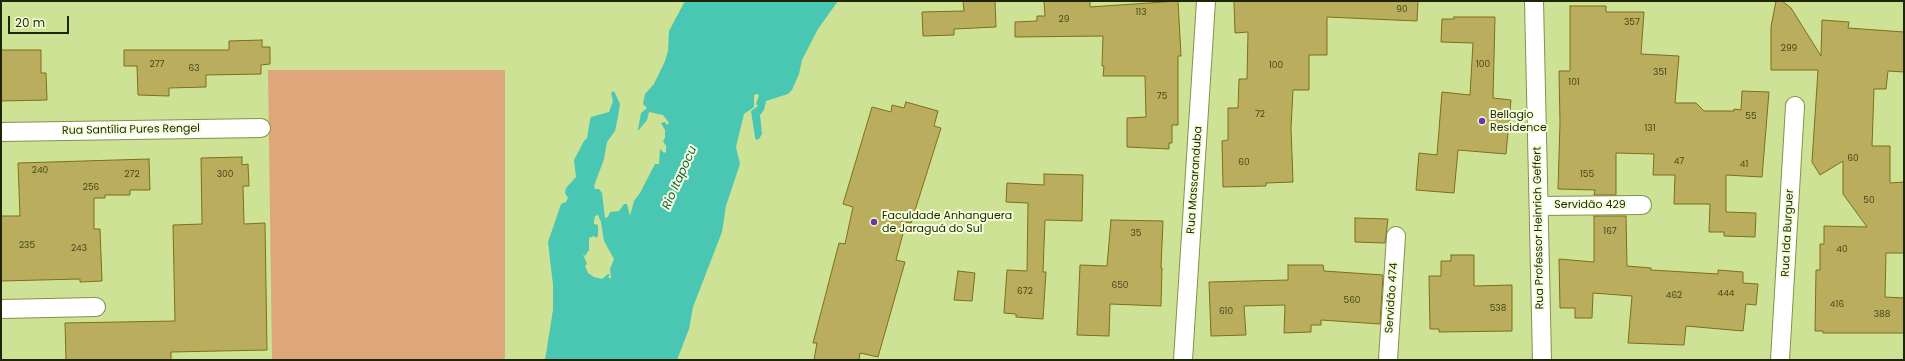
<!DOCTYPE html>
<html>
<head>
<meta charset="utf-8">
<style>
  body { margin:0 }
  #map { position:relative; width:1905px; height:361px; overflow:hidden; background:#cee295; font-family:Poppins,sans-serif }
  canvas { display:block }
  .frame { position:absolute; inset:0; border:2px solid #1f2606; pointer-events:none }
  .scale { position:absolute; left:8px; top:16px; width:61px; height:18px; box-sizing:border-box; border:2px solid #1f2606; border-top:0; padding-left:5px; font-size:12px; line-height:14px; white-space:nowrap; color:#1f2606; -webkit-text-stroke:3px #f3fed8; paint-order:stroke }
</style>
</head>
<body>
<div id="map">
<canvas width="1905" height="361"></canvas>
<div class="frame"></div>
<div class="scale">20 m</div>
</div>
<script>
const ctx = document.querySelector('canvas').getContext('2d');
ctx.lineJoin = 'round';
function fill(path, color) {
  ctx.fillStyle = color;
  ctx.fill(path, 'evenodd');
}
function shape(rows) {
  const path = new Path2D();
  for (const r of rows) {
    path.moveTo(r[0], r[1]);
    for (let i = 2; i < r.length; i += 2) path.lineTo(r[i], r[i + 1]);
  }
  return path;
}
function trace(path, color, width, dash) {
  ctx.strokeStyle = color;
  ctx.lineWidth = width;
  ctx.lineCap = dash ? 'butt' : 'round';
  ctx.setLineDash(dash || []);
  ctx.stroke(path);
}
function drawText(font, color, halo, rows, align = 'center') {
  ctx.font = font + ' Poppins,sans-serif';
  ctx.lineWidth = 4;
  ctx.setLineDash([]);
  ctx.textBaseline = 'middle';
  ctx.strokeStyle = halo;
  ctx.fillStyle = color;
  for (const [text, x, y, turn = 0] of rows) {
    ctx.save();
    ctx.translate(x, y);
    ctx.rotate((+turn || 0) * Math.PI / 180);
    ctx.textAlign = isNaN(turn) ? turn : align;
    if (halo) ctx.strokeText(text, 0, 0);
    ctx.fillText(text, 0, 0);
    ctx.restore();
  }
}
fill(shape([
  [268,70,505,70,505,360,272,360]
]), '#dda77b');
fill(shape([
  [685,1,838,1,818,29,802,60,799,74,792,90,788,94,766,101,764,110,760,115,762,134,759,139,756,140,755,137,751,111,758,106,756,104,759,95,757,94,754,95,754,107,744,114,736,147,740,164,726,206,722,232,693,307,689,329,677,360,545,360,553,310,553,285,548,242,561,204,566,202,568,198,565,193,566,188,576,177,574,160,584,141,587,138,590,120,591,117,609,112,613,101,611,93,614,91,620,104,618,117,615,131,607,142,604,159,594,186,595,189,599,189,602,193,605,218,608,217,610,212,619,211,624,204,627,204,630,216,634,201,640,193,655,164,659,164,660,149,664,153,666,152,666,146,663,141,665,138,665,130,661,123,665,122,667,125,669,123,663,115,649,112,647,120,638,131,638,129,641,113,647,108,643,104,645,94,654,84,665,61,668,51,669,31],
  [598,215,601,222,604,241,614,259,610,269,611,279,608,277,610,275,608,274,602,279,594,277,588,273,585,266,587,264,583,254,585,256,589,250,589,238,594,236,596,238,598,236,598,225,594,224,594,221,595,216]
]), '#49c7b3');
const building = shape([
  [963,1,995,1,996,27,954,29,954,35,923,36,922,12,964,11,963,1],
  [1044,1,1090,1,1090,7,1178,1,1181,56,1178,56,1178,125,1172,125,1172,143,1169,143,1169,149,1127,147,1127,118,1146,117,1145,76,1103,76,1104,66,1102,66,1103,36,1015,37,1015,22,1037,21,1037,16,1045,16,1044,1],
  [1234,1,1418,1,1417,21,1327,17,1327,55,1309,55,1309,90,1293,90,1291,128,1293,182,1266,183,1266,186,1223,187,1222,141,1228,140,1228,108,1238,108,1239,79,1247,79,1248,32,1235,33,1234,1],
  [1776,1,1782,1,1791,8,1821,56,1822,20,1849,22,1848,28,1904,32,1904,72,1888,71,1886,89,1874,89,1872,146,1890,146,1890,183,1904,182,1904,253,1886,253,1885,297,1904,298,1904,333,1823,333,1823,331,1815,331,1816,270,1820,270,1820,244,1824,244,1824,226,1867,227,1843,194,1843,161,1820,175,1812,162,1818,70,1771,70,1771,27,1776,1],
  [1570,6,1606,6,1606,12,1644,12,1641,54,1679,56,1675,103,1696,103,1704,111,1734,111,1734,109,1741,110,1742,91,1769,92,1762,177,1726,175,1726,212,1756,213,1755,237,1724,236,1724,232,1709,232,1710,204,1674,204,1675,175,1653,175,1654,154,1616,153,1616,195,1594,195,1595,190,1558,189,1560,123,1559,71,1570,71,1570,6],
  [1454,17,1495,17,1493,98,1511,100,1506,154,1458,150,1454,193,1416,190,1419,153,1437,155,1442,92,1470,95,1473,43,1441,42,1442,19,1454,19,1454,17],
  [262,40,262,47,270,47,270,64,261,65,261,74,206,75,206,87,169,88,169,96,138,95,137,66,124,66,124,50,229,50,229,41,262,40],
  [1,50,41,50,41,73,46,73,47,100,1,101,1,50],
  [906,102,938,111,934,126,941,128,911,223,906,222,896,260,905,262,878,357,860,353,859,360,814,360,817,343,813,343,839,243,845,244,853,207,843,204,872,107,891,112,892,105,904,108,906,102],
  [242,157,242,165,248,164,249,186,243,186,244,224,265,223,267,350,171,352,171,360,66,360,65,323,175,321,173,225,202,224,201,158,242,157],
  [149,159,150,190,130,190,130,195,105,195,105,198,94,198,94,229,100,229,102,281,80,282,80,279,1,281,1,216,20,216,18,163,149,159],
  [1044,174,1083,175,1082,221,1045,220,1043,272,1046,272,1043,319,1016,317,1016,314,1004,313,1007,270,1027,271,1028,203,1006,202,1007,183,1044,185,1044,174],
  [1594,216,1626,216,1627,266,1651,268,1651,270,1718,274,1718,270,1743,272,1743,283,1758,284,1756,305,1746,304,1743,331,1686,326,1684,345,1628,343,1632,296,1593,293,1592,318,1575,318,1575,308,1560,308,1559,259,1594,262,1594,216],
  [1355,218,1388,219,1385,243,1355,242,1355,218],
  [1111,220,1163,221,1161,268,1162,268,1161,306,1110,304,1109,336,1077,335,1080,265,1107,266,1111,220],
  [1451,255,1474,255,1474,286,1512,285,1512,331,1439,332,1439,329,1430,329,1429,276,1441,276,1441,261,1451,261,1451,255],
  [1288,265,1323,265,1324,271,1383,275,1380,324,1321,320,1321,325,1311,325,1311,332,1284,333,1285,305,1244,306,1246,335,1211,336,1209,282,1288,280,1288,265],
  [958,271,975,273,972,301,954,300,958,271]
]);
fill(building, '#baad5d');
trace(building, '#7c6f19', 1);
const minor = shape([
  [1534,1,1542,360],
  [1,132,261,128],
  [1539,206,1642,205],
  [1,309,96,307],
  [1183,360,1206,1],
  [1388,360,1396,236],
  [1780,360,1795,106]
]);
trace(minor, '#829348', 20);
trace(minor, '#fff', 18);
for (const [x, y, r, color] of [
  [1482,121,4,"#6c36ad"],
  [874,222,4,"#6c36ad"]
]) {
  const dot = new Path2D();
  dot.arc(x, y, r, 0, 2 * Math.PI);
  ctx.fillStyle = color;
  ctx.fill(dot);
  trace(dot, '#f3fed8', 1.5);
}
drawText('9px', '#46481c', null, [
  ["90",1402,10],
  ["113",1141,13],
  ["29",1064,20],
  ["357",1632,23],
  ["299",1789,49],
  ["277",157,65],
  ["100",1483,65],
  ["100",1276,66],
  ["63",194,69],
  ["351",1660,73],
  ["101",1574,83],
  ["75",1162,97],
  ["72",1260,115],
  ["55",1751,117],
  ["131",1650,129],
  ["60",1853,159],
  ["47",1679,162],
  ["60",1244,163],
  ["41",1744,165],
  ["240",40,171],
  ["272",132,175],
  ["300",225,175],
  ["155",1587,175],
  ["256",91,188],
  ["50",1869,201],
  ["167",1610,232],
  ["35",1136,234],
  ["235",27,246],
  ["243",79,249],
  ["40",1842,250],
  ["650",1120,286],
  ["672",1025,292],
  ["444",1726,294],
  ["462",1674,296],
  ["560",1352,301],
  ["416",1837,305],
  ["538",1498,309],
  ["610",1226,312],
  ["388",1882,315]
]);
drawText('11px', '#1f2606', '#f3fed8', [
  ["Bellagio",1490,115],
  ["Residence",1490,128],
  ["Faculdade Anhanguera",882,216],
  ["de Jaraguá do Sul",882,229]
], 'left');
drawText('11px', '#1f2606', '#f3fed8', [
  ["Rua Santília Pures Rengel",131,130,-1],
  ["Rua Massaranduba",1195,180,-86],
  ["Servidão 429",1590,205],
  ["Rua Professor Heinrich Geffert",1539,228,-91],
  ["Rua Ida Burguer",1788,233,-87],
  ["Servidão 474",1392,298,-86]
]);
drawText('italic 12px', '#165c51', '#f3fed8', [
  ["Rio Itapocu",680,178,-66]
]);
</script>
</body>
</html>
